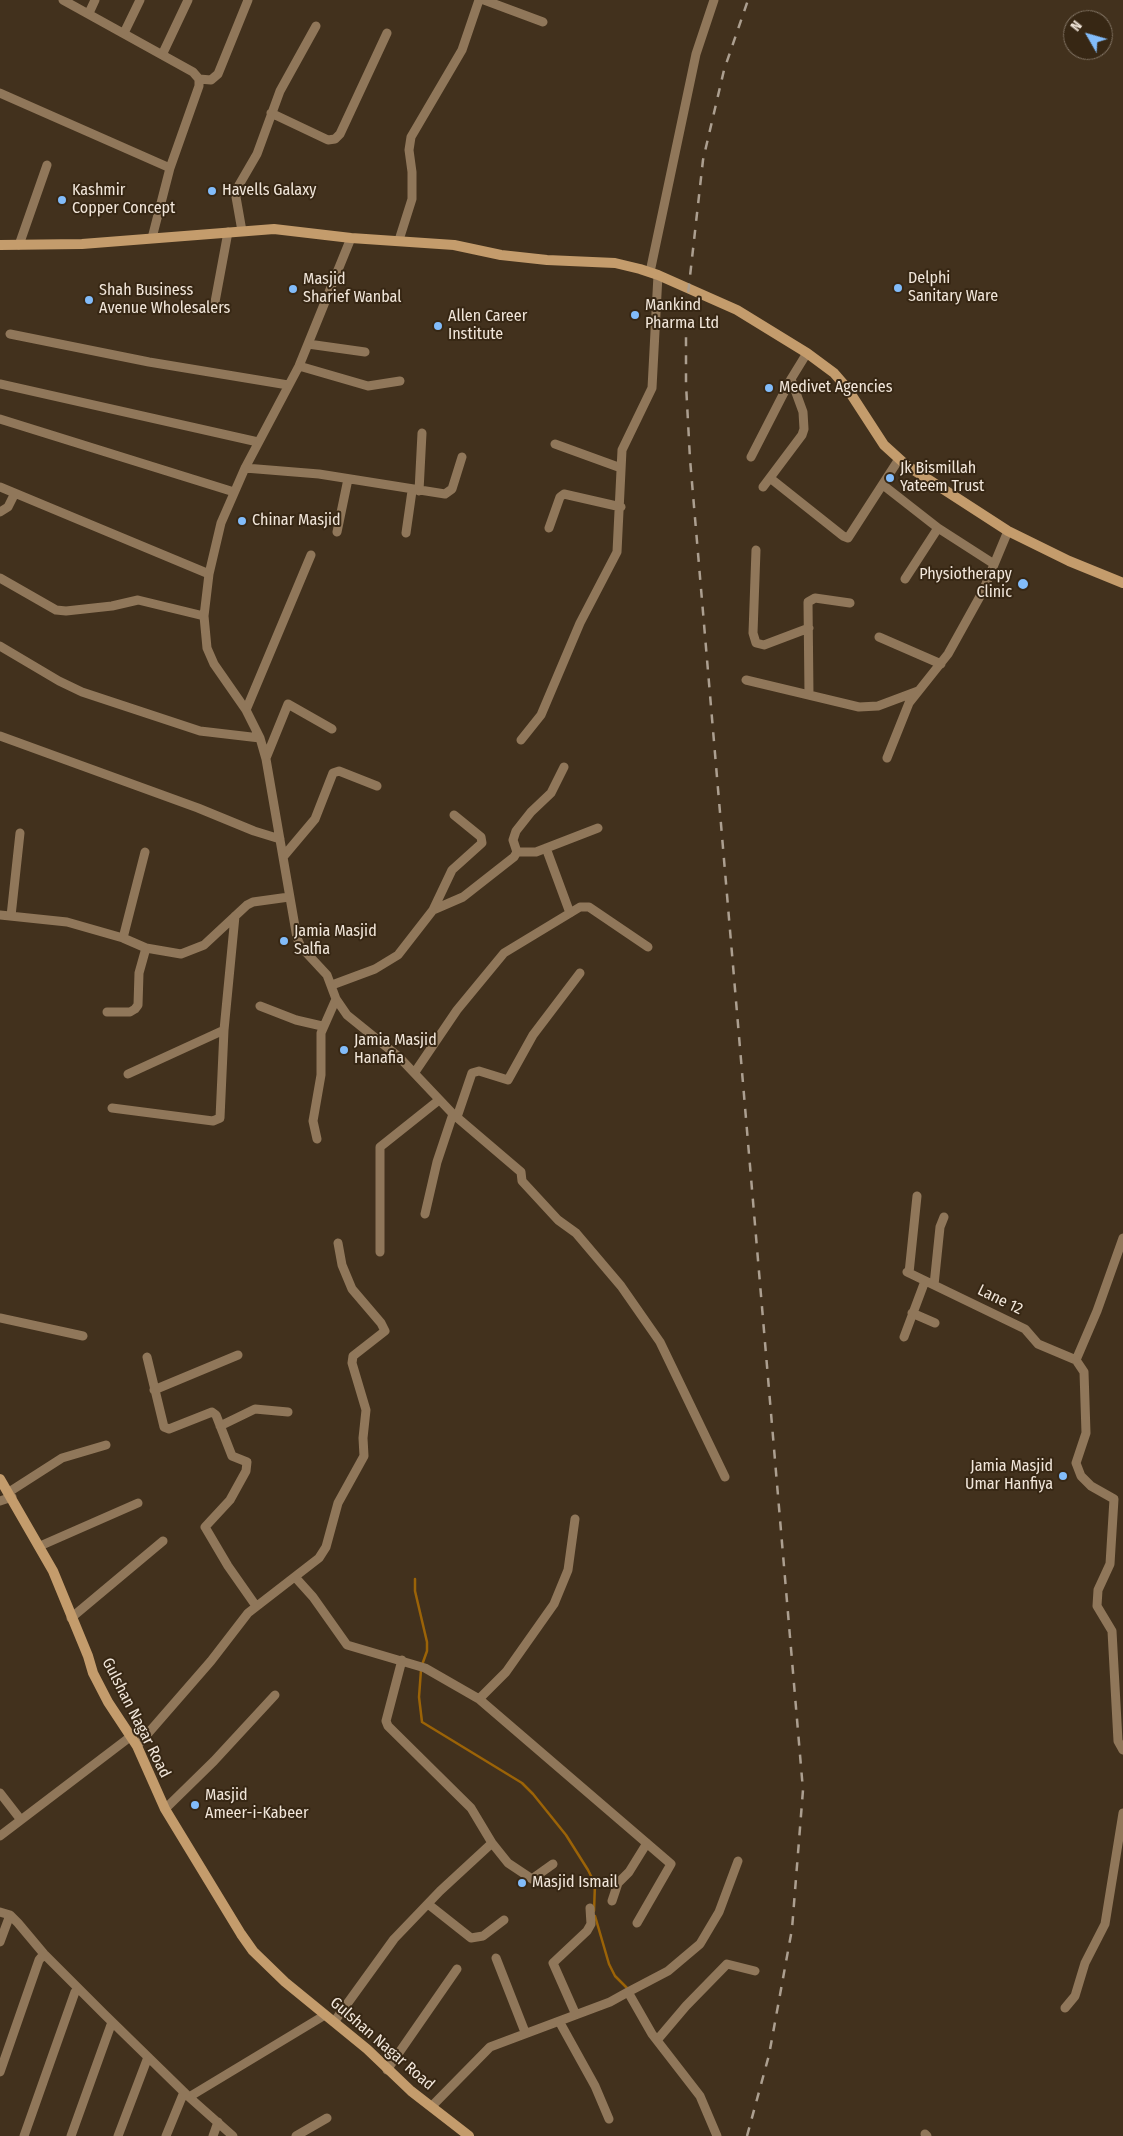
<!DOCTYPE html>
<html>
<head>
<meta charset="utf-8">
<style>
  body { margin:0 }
  #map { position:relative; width:1123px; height:2136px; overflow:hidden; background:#42311d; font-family:"Fira Sans Condensed",sans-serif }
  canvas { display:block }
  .north { position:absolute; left:1063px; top:10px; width:50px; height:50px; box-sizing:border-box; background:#372714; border:1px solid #817363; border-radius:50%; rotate:308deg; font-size:14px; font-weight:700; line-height:20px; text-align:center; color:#f1e6da }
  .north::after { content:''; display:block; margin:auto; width:18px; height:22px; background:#82bcfa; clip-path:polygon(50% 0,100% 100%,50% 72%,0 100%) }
</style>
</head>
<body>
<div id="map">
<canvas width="1123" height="2136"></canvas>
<div class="north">N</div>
</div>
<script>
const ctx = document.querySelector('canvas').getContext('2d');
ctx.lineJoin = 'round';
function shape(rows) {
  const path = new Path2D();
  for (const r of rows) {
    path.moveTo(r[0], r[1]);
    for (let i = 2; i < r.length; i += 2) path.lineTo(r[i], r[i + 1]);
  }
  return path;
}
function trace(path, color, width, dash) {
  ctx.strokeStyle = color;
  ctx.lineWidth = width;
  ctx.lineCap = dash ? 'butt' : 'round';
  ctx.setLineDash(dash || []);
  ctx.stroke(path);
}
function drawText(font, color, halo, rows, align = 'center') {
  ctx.font = font + ' "Fira Sans Condensed",sans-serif';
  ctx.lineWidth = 4;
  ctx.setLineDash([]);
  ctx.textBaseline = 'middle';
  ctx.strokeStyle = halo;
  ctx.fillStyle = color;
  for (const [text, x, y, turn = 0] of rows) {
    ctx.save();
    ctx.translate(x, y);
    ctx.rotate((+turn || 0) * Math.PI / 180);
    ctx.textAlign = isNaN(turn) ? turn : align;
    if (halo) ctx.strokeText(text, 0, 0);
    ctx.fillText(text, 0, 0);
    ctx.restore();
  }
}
trace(shape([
  [415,1579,415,1591,427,1642,427,1651,422,1665],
  [421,1670,419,1697,422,1722,522,1783,533,1794,566,1835,588,1870,595,1884,594,1911],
  [595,1916,609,1964,615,1976,628,1989]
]), '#9b6307', 2.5);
trace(shape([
  [63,0,193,72,199,79,199,86,170,168,152,238],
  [484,0,543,22],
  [89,13,95,0],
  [124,33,140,0],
  [162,55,188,0],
  [199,79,211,80,218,74,248,0],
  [0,93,170,168],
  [271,113,328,140,335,139,340,134,387,33],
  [242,231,236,197,239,185,257,154,280,91,316,26],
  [351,238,299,366,245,468,221,523,209,574,204,616,207,648,214,664,246,710,260,738,266,759,297,938,301,947,327,975,336,999,347,1015,399,1057,453,1114,521,1172,522,1181,558,1220,576,1233,621,1286,660,1342,725,1477],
  [399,240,412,199,412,172,409,150,411,137,462,50,479,0],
  [19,245,47,165],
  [650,272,696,54,714,0],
  [215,302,228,232],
  [10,334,149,362,288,385],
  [308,344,365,352],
  [299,366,368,386,400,381],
  [0,384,258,442],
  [0,419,234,492],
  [555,444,621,468],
  [751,457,791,379,807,353],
  [245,468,319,474,445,494,452,489,462,457],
  [770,478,843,536,848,538,899,459],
  [883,485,938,528,994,564],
  [0,487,209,574],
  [763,487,802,435,804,429,803,412,791,379],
  [419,491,422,433],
  [0,512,8,507,15,493],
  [549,528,560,497,564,494,621,507],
  [337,532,348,479],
  [406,533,412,491],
  [756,550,753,633,756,643,764,645,809,628],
  [0,578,56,610,66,611,112,606,138,600,204,616],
  [905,579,938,528],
  [879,637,941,664],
  [0,646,59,681,82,692,200,731,260,738],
  [746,680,859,707,878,706,918,691],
  [809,695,808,602,815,598,850,603],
  [246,710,311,555],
  [0,736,198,808,254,831,280,839],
  [521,740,541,715,580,623,617,552,622,450,652,388,658,275],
  [266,758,288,704,332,729],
  [887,758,909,703,948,654,983,591,1008,531],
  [546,848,570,913],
  [517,852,536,852,598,828],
  [283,857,315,819,333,773,339,771,377,786],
  [433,910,463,897,514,857,517,852,513,840,516,831,531,812,551,793,564,767],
  [0,915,67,922,123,938,146,948,181,954,204,945,247,905,253,902,289,897],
  [11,916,20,833],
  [123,938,145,852],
  [332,985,375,969,398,955,433,910,452,870,482,843,481,837,454,815],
  [260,1006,296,1020,322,1026],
  [107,1012,130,1012,135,1009,138,1005,139,973,146,948],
  [415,1072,457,1010,504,953,580,907,589,907,648,947],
  [128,1074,224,1030],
  [112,1108,213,1121,220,1118,224,1030,235,916],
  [457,1117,472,1073,479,1071,508,1080,533,1035,580,973],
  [317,1139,313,1121,321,1075,321,1033,336,999],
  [425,1214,437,1162,453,1114],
  [380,1252,380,1147,439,1100],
  [907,1272,1025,1329,1038,1344,1076,1360,1084,1372,1086,1433,1076,1463,1081,1476,1091,1486,1114,1499,1110,1564,1098,1590,1097,1606,1112,1631,1118,1741,1123,1750],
  [909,1273,917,1196],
  [934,1285,940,1227,944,1217],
  [912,1313,935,1323],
  [0,1318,83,1336],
  [904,1337,925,1281],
  [147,1357,164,1427,169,1429,212,1412,216,1415,232,1456,247,1462,246,1471,230,1500,205,1527,228,1566,256,1606],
  [1076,1360,1097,1311,1123,1238],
  [154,1390,238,1355],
  [220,1426,255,1409,288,1412],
  [9,1492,62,1458,106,1445],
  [0,1501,12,1497],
  [40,1546,138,1503],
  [295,1577,313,1597,347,1645,425,1668,479,1699,671,1864,637,1923],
  [71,1618,163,1541],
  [479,1699,506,1672,554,1604,568,1570,575,1519],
  [137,1746,211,1661,248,1613,319,1558,326,1547,338,1503,364,1456,363,1438,366,1410,352,1363,353,1356,385,1331,381,1323,352,1289,342,1265,338,1243],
  [0,1793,21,1820],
  [165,1809,214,1761,275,1695],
  [0,1836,130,1737],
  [492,1843,508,1863,532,1879,553,1864],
  [612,1901,618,1883,629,1872,647,1843],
  [428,1904,471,1938,483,1936,504,1920],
  [0,1912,10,1915,18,1923,44,1954,104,2014,189,2097,233,2136],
  [0,1942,10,1915],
  [496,1958,525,2032],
  [1065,2008,1075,1996,1085,1963,1105,1924,1123,1813],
  [576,2015,553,1963,587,1931,591,1924,590,1908],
  [559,2021,595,2086,609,2119],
  [334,2022,394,1939,440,1891,492,1843,471,1808,388,1726,386,1721,402,1660],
  [658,2039,686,2006,727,1964,755,1971],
  [387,2070,457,1969],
  [0,2072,39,1960,44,1954],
  [189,2097,325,2015],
  [432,2106,490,2047,610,2002,628,1992],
  [925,2134,927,2136],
  [24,2136,75,1992,79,1989],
  [71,2136,112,2022],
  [118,2136,148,2057],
  [166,2136,184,2092],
  [213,2136,218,2122],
  [296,2136,327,2118],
  [717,2136,700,2096,652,2034,628,1992,668,1971,700,1944,719,1912,738,1861]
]), '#90775a', 9);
trace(shape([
  [0,245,82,244,274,229,351,238,454,245,501,255,547,260,615,263,640,269,658,275,737,310,807,353,834,373,847,388,884,445,906,465,1008,531,1069,561,1123,583],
  [0,1479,53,1571,88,1656,93,1673,108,1702,137,1746,165,1809,241,1934,253,1951,285,1982,367,2049,411,2091,469,2136]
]), '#c49c6c', 10);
trace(shape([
  [747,2136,769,2055,792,1929,803,1790,690,459,686,384,686,312,703,160,724,70,748,0]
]), '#ac9f90', 2.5, [9, 9]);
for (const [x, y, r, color] of [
  [212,191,5,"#82bcfa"],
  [62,200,5,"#82bcfa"],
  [898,288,5,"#82bcfa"],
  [293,289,5,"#82bcfa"],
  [89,300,5,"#82bcfa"],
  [635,315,5,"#82bcfa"],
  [438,326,5,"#82bcfa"],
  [769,388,5,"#82bcfa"],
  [890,478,5,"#82bcfa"],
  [242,521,5,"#82bcfa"],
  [1023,584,6,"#82bcfa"],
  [284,941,5,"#82bcfa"],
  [344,1050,5,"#82bcfa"],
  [1063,1476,5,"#82bcfa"],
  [195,1805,5,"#82bcfa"],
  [522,1883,5,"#82bcfa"]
]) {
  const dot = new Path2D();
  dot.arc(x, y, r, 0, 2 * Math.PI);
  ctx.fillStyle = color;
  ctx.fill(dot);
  trace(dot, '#372714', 2);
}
drawText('16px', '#f1e6da', '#372714', [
  ["Kashmir",72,191],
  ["Copper Concept",72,209],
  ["Havells Galaxy",222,191],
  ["Delphi",908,279],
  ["Sanitary Ware",908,297],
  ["Masjid",303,280],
  ["Sharief Wanbal",303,298],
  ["Shah Business",99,291],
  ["Avenue Wholesalers",99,309],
  ["Mankind",645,306],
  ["Pharma Ltd",645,324],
  ["Allen Career",448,317],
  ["Institute",448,335],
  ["Medivet Agencies",779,388],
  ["Jk Bismillah",900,469],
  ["Yateem Trust",900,487],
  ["Chinar Masjid",252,521],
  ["Physiotherapy",1012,575,"right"],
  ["Clinic",1012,593,"right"],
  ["Jamia Masjid",294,932],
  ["Salfia",294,950],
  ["Jamia Masjid",354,1041],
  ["Hanafia",354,1059],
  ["Jamia Masjid",1053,1467,"right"],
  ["Umar Hanfiya",1053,1485,"right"],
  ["Masjid",205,1796],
  ["Ameer-i-Kabeer",205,1814],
  ["Masjid Ismail",532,1883]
], 'left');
drawText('16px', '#f1e6da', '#372714', [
  ["Lane 12",1000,1300,26],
  ["Gulshan Nagar Road",136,1718,63],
  ["Gulshan Nagar Road",382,2044,41]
]);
</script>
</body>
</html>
